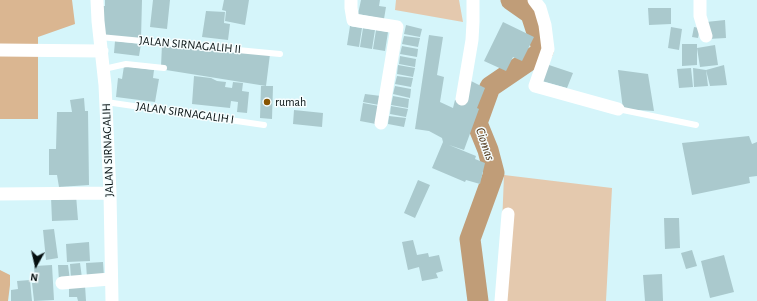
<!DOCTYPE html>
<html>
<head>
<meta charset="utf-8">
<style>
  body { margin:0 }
  #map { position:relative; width:757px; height:301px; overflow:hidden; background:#d5f5fa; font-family:"Alegreya Sans",sans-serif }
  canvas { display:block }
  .north { position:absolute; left:16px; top:245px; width:40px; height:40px; -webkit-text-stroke:3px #f6fdfe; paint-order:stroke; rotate:188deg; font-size:11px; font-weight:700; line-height:16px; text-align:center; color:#050f10 }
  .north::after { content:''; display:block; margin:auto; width:14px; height:18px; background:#050f10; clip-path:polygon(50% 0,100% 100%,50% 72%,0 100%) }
</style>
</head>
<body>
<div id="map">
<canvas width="757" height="301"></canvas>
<div class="north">N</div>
</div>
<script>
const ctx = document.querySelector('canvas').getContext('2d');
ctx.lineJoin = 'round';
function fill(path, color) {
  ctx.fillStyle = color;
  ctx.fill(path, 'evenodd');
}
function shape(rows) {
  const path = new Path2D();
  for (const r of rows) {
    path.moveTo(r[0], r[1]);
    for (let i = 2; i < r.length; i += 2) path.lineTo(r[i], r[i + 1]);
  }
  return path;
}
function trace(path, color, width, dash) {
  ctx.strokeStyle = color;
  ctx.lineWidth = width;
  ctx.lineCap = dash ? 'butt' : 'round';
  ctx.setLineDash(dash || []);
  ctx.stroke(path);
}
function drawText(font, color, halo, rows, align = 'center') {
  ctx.font = font + ' "Alegreya Sans",sans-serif';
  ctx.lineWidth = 3;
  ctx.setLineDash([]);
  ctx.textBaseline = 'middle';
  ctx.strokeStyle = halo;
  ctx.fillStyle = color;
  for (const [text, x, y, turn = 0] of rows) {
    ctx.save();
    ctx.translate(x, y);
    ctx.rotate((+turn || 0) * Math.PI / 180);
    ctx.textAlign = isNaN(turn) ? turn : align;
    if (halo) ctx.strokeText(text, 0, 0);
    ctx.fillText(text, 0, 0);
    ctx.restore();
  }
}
fill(shape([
  [396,0,459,0,463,22,395,10],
  [504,175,612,188,606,301,499,301]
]), '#e4c9ae');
fill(shape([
  [0,0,72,0,75,24,38,37,38,119,0,119],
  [0,270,10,275,10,285,8,301,0,301]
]), '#dab691');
trace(shape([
  [478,301,470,239,494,173,488,150,477,123,490,87,543,51,531,14,511,0]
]), '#c09d78', 21);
fill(shape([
  [105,0,142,0,141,39,102,36,102,6,105,6],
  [153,0,170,0,167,29,150,27],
  [224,0,249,0,245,25,225,21,226,11,222,10],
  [361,0,380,0,379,6,386,7,384,19,358,14],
  [648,8,671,8,671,24,649,25],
  [206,11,225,12,224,23,230,24,228,40,202,37],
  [725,20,726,38,708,39,706,22],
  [503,22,534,37,522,61,513,57,506,71,484,61],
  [406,25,422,29,420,37,404,34],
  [350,26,362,28,359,47,347,45],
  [671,27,682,29,679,50,668,48],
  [694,27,700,28,698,38,692,37],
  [363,28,375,30,372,49,360,47],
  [376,30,388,32,385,51,373,49],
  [429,35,443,37,437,75,444,77,440,102,453,108,455,100,463,103,469,80,485,88,477,108,479,109,464,150,449,145,476,156,475,159,485,163,480,184,466,180,465,182,432,168,443,142,442,138,429,131,415,129],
  [404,36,420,38,418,47,402,44],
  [115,41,141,44,139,56,114,53],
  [162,44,270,54,266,86,166,70,167,68,161,67],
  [682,44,697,44,697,65,682,66],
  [715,45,718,65,700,67,697,48],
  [402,46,418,49,417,57,400,54],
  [400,56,416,59,415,67,399,64],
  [546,64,573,73,567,88,542,81],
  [398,65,415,68,413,77,397,74],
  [724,65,727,85,710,86,706,70,708,86,694,87,693,68,706,70],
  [124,66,154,70,153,78,159,79,155,102,116,97,118,78,122,79],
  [691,68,693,87,679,88,677,69],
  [618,70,648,74,654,111,623,109],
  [194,76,211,78,217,81,226,82,225,87,232,88,233,82,243,83,242,91,249,92,247,113,237,112,238,102,231,101,230,108,192,104],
  [397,76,413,78,411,87,395,84],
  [261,86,273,86,272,119,260,118],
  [395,86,411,89,410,98,393,94],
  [365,94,381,96,379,105,363,102],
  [393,96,409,99,408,108,391,105],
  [84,98,85,111,88,111,89,185,59,187,57,175,49,175,49,149,56,149,57,112,72,112,70,100],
  [363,103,379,106,376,124,360,121],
  [391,106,408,109,406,117,390,114],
  [294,110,323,113,322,127,293,124],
  [389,116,406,118,404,127,388,124],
  [749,136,752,144,757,142,757,176,749,177,750,183,692,195,682,143],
  [418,180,430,185,415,218,404,213],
  [76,195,78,220,52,221,51,197],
  [664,218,679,218,680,248,665,249],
  [54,229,58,258,46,260,43,230],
  [413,240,417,255,428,253,429,257,439,255,443,271,436,273,438,278,422,281,419,267,408,270,402,242],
  [89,242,90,261,67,262,66,244],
  [692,250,697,266,686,269,681,253],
  [724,255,734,292,710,298,701,261],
  [103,262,104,277,87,278,86,263],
  [80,263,82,278,71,279,70,264],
  [52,265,54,300,34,301,32,283,35,283,34,266],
  [58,265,68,265,70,280,59,281],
  [662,274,663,301,645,301,643,275],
  [30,280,32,301,11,301,11,290,18,289,17,281],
  [85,285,86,301,78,301,77,297,69,297,69,286]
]), '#aac9cd');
trace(shape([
  [100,37,280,54],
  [104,69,126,64,164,68],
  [106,102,264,125],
  [618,109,696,125]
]), '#fff', 6);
trace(shape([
  [97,0,98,21,105,85,110,193,112,301],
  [351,0,351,8,353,20,397,27,381,123],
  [534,0,540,8,545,25,548,49,535,86,618,109],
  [700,0,700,16,706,36],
  [0,50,102,51],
  [462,99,472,40,473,22,473,0],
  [0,194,110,193],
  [62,283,110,279],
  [501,301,508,214]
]), '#fff', 13);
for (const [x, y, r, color] of [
  [267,102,4,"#875300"]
]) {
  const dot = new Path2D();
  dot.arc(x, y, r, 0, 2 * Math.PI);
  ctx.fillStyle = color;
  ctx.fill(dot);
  trace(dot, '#f6fdfe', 1.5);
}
drawText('12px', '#050f10', '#f6fdfe', [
  ["JALAN SIRNAGALIH II",190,45,5],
  ["JALAN SIRNAGALIH I",185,113,8],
  ["JALAN SIRNAGALIH",108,150,-92]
]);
drawText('12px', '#050f10', '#f6fdfe', [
  ["rumah",275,102]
], 'left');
drawText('italic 13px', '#4a3012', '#f6fdfe', [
  ["Ciomas",485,144,71]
]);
</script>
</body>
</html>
